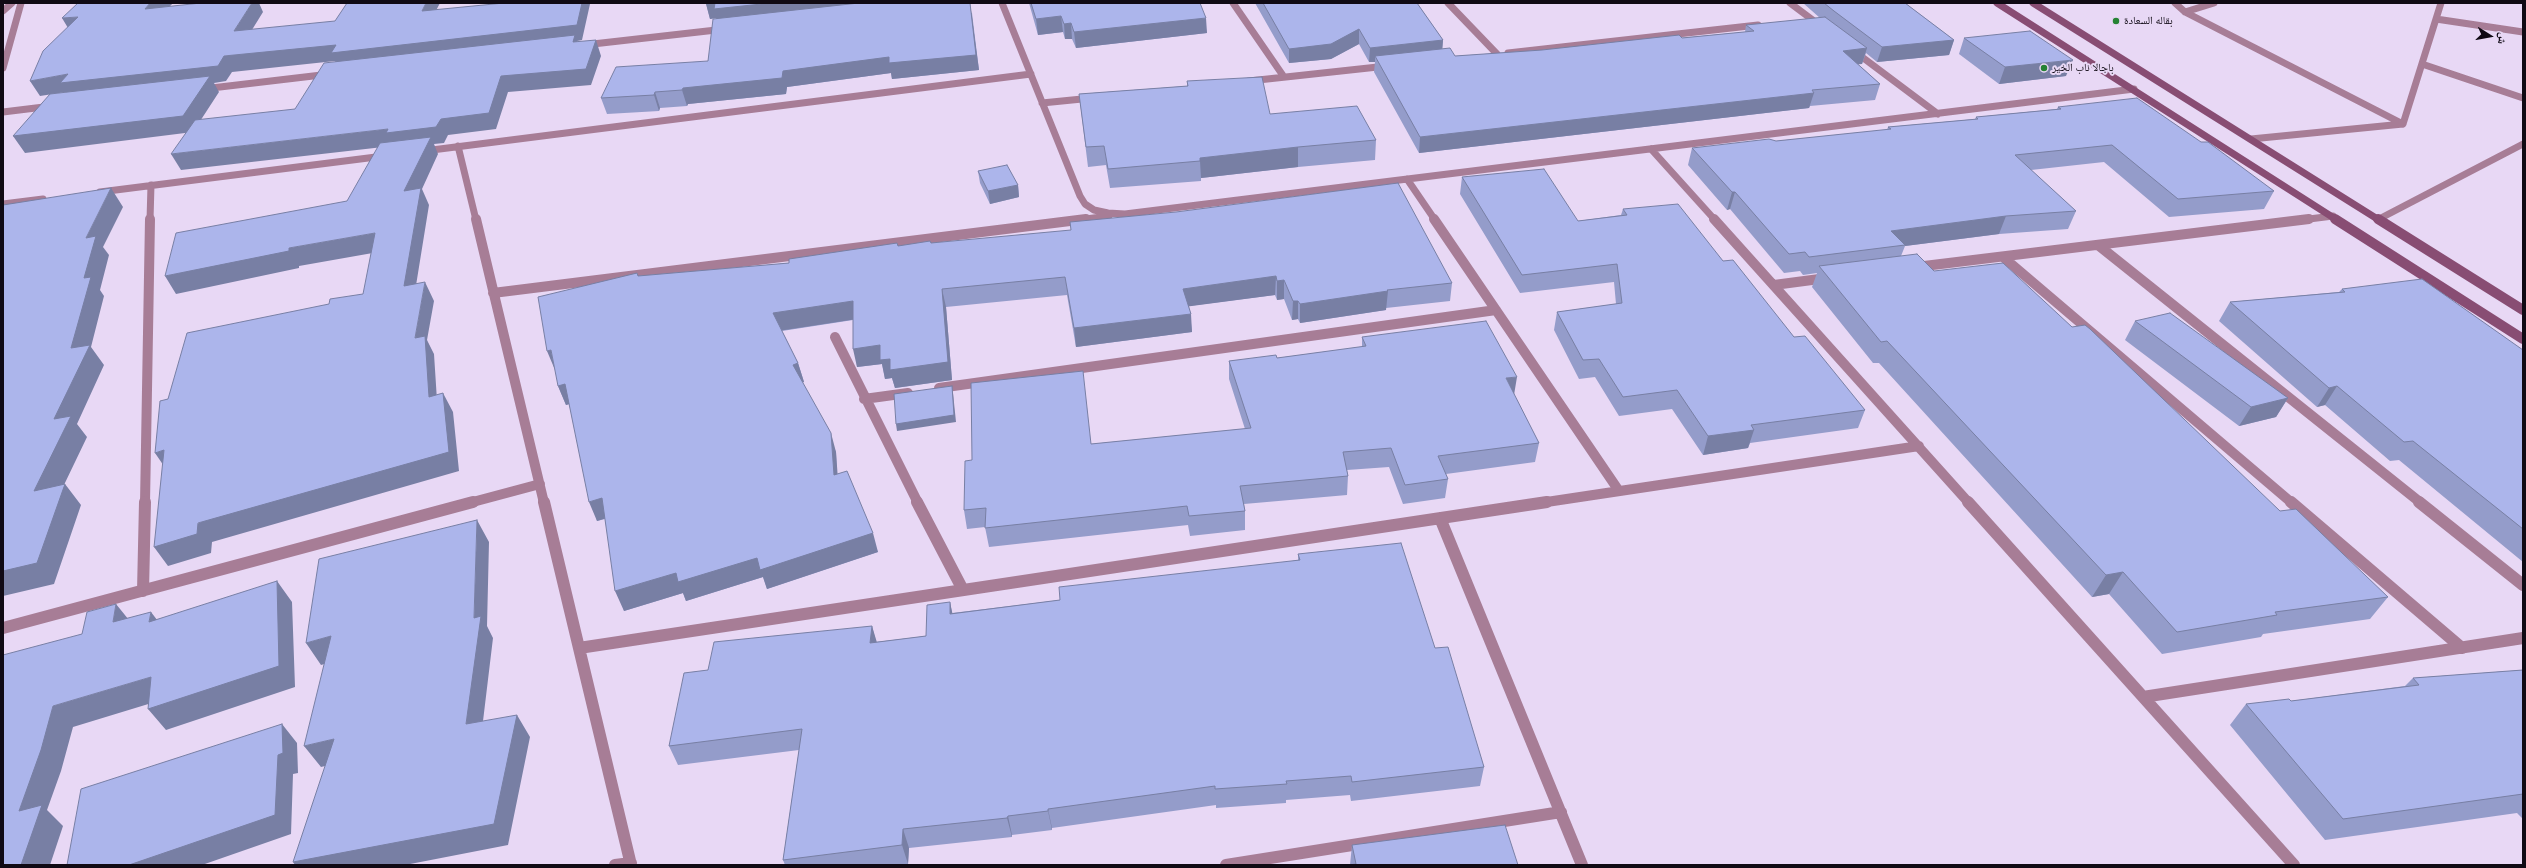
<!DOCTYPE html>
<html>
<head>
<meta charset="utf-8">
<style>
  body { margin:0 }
  #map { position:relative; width:2526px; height:868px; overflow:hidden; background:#e8d8f5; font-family:Raleway,"Noto Naskh Arabic",sans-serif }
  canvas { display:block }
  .frame { position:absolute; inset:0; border:4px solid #100a14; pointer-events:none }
  .north { position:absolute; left:2470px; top:16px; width:40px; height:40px; -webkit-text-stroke:3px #e8d8f5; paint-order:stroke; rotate:101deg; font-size:11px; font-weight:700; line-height:16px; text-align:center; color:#100a14 }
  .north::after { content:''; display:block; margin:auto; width:14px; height:18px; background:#100a14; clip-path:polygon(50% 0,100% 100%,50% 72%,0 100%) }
</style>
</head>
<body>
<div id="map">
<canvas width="2526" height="868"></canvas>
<div class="frame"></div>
<div class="north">ش</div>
</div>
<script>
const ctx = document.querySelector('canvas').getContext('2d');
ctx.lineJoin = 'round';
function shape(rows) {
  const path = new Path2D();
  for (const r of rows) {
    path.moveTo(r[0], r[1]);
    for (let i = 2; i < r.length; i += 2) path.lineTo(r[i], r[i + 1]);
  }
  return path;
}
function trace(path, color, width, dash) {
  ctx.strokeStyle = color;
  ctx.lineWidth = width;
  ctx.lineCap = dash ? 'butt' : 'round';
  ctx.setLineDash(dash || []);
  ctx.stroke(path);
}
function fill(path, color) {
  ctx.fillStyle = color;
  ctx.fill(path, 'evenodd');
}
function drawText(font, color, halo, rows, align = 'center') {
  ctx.font = font + ' Raleway,"Noto Naskh Arabic",sans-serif';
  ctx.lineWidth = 4;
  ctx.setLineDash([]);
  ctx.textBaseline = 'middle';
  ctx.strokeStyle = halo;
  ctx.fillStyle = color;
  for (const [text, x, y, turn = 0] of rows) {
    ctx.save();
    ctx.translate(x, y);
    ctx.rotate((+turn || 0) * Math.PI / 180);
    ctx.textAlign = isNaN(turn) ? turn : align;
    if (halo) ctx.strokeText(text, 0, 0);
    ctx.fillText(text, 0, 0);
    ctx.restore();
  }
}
trace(shape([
  [1002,3,1080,196,1085,204,1094,210,1108,213,1125,214,2134,89],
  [1233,3,1284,77],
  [1448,3,1497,54],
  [1790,3,1822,27],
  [2175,3,2185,12,2403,124],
  [3,11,12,3],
  [2185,12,2214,3],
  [2436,19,2523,32],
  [584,45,725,29],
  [1854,51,1938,114],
  [1508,53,1758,25],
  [2422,64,2523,98],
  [3,68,21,3],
  [1249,81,1387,66],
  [203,89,330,74],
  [1042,103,1092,98],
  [3,112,52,106],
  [2251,139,2403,124,2441,3],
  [458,146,476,220],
  [1651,149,1715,220],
  [424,151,1031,74],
  [1407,179,1435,220],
  [100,192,384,156],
  [3,204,43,199],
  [2379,219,2523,144],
  [150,220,151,185],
  [1078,220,1109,216],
  [2301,220,2333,216]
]), '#a77d96', 7);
trace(shape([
  [476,219,544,503],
  [1434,219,1619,491],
  [1714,219,1969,503],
  [2098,245,2421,503],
  [2003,257,2292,503],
  [1916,267,2309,219],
  [1774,285,1827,278],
  [493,293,1086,219],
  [835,337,918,503],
  [939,388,1496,310],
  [864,399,908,393],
  [145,503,150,219],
  [469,503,540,484],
  [1540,503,1919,446]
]), '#a77d96', 10);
trace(shape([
  [544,502,631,865],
  [917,502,963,590],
  [1968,502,2294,865],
  [2291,502,2462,648],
  [2419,502,2523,585],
  [1440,518,1582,865],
  [143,591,145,502],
  [3,628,473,502],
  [579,648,1547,502],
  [2143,697,2523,638],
  [615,865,631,863],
  [1226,865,1561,812]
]), '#a77d96', 12);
trace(shape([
  [1997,3,2337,220],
  [2033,3,2379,220]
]), '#884d73', 7);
trace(shape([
  [2335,219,2523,339],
  [2378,219,2523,310]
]), '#884d73', 10);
fill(shape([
  [706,3,972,13,979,70,892,79,891,73,787,87,786,94,688,104,687,106,660,108,659,111,607,114,601,98,708,61,717,19,716,18,710,19],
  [1029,3,1200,3,1207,33,1076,48,1072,39,1065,39,1063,32,1038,35],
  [1255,3,1417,3,1443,40,1442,49,1455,56,1542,50,1745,32,1746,25,1820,18,1803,3,1905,3,1954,40,1949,55,1877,62,1866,53,1862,64,1858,64,1880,84,1875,100,1810,106,1809,108,1419,153,1374,72,1375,62,1369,62,1359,44,1331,59,1289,63],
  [1964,38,2066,76,1999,84,1959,54],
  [1187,81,1270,114,1376,140,1375,160,1298,167,1201,178,1201,181,1110,188,1106,165,1088,167,1079,94,1187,86],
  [2058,107,2201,142,2274,191,2264,209,2169,217,2104,162,2031,170,2076,211,2068,229,1999,234,1905,246,1901,256,1934,271,2072,327,2280,511,2388,597,2370,619,2263,634,2261,637,2162,654,2109,594,2092,597,1879,363,1873,363,1812,287,1817,273,1803,275,1800,271,1784,273,1730,209,1727,210,1688,165,1692,148,1776,141,1887,130,1888,127,1975,119,1976,117,2057,109],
  [978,171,1018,185,1019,197,990,204,980,183],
  [1462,177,1578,221,1621,215,1623,209,1723,261,1794,337,1865,410,1858,428,1750,443,1748,448,1703,455,1672,409,1619,416,1595,377,1579,379,1554,330,1557,312,1616,304,1614,282,1520,293,1460,194],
  [931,243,1452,283,1450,301,1386,308,1386,310,1300,323,1298,319,1292,320,1284,299,1277,300,1275,295,1189,306,1192,332,1076,347,1067,295,946,307,952,380,895,388,892,378,885,379,882,364,857,367,853,320,782,331,798,363,804,382,802,382,836,452,837,474,878,552,767,589,763,577,686,601,683,593,624,611,605,519,597,521,569,404,566,405,558,386,638,276,789,263,898,246],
  [2342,289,2523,350,2523,562,2399,460,2390,461,2325,405,2317,407,2219,321,2230,302,2339,292],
  [2135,321,2288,398,2276,417,2239,426,2125,340],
  [1362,337,1514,395,1539,443,1535,462,1446,474,1448,479,1445,498,1403,504,1389,467,1347,470,1348,476,1347,495,1244,504,1245,511,1245,530,1190,536,1188,525,989,547,985,527,967,529,964,510,1091,444,1245,429,1229,379,1229,361,1277,358,1362,347],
  [1298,554,1435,648,1484,767,1480,786,1351,801,1350,795,1286,800,1286,803,1216,808,1216,805,1052,828,1052,830,1012,835,1012,837,909,848,908,864,903,865,785,865,783,860,799,750,678,765,669,746,708,670,872,626,876,642,926,636,950,602,952,613,1060,600,1298,560],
  [2523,670,2523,819,2517,813,2325,840,2230,725,2246,704,2291,701,2405,686,2413,678],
  [1352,845,1518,865,1350,865]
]), '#949cca');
fill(shape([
  [150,3,173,3,153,24,145,9],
  [252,3,259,3,263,12,242,46,234,31],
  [426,3,440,3,428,26,422,11],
  [582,3,604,3,590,4,582,40,577,41,580,50,338,68,335,61,232,72,226,81,214,83,219,92,193,132,25,153,13,136,66,92,40,96,30,81,68,74,224,56],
  [715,3,904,3,718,24,716,18,710,19,706,4],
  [970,3,979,70,892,79,891,73,787,87,786,94,688,104,687,106,682,90,683,88],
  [1061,16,1063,32,1038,35,1036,19],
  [78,17,71,33,62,18],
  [1206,18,1207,33,1076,48,1074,32],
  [1071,23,1072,39,1065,39,1064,24],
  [1359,29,1359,44,1331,59,1289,63,1289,49],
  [596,40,601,56,591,85,508,92,496,129,448,135,444,143,434,144,438,154,422,189,429,205,413,304,404,286,404,191,392,146,181,170,171,154,388,129,441,119,501,76],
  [1443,40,1442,54,1375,56,1375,62,1369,62,1370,48],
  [1954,40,1949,55,1877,62,1882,47],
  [1867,48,1862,64,1838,66,1843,51],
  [2073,60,2066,76,1999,84,2005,67],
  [655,92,660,108,659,111,654,95],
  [1814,93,1809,108,1419,153,1420,137],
  [1298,147,1298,167,1201,178,1200,161,1200,158],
  [1018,185,1019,197,990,204,988,191],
  [111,188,123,207,103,247,109,255,100,290,104,296,91,347,104,365,77,424,87,437,51,512,34,491,54,419,71,348,86,238],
  [1732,192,1735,192,1730,209,1727,210],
  [2006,216,1999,234,1905,246,1905,245,1891,231],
  [375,233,384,251,299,266,299,268,176,294,165,276,289,248],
  [1276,276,1275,295,1184,307,1183,289],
  [1284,280,1284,299,1277,300,1277,281],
  [425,282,434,301,427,340,434,354,438,416,429,397,415,338],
  [942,289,946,307,952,380,895,388,892,378,885,379,882,364,857,367,853,349,880,345],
  [1388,291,1386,310,1300,323,1300,304],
  [853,301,857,319,778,331,773,313],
  [1293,301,1298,301,1298,319,1292,320],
  [1191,314,1192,332,1076,347,1074,328],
  [551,350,555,370,547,351],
  [798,363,804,382,798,384,793,365],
  [1517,377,1514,395,1506,378],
  [565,384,573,403,566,405,558,386],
  [952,386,953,393,956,422,897,431,896,424],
  [2337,386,2325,405,2317,407,2329,388],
  [443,393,453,412,459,471,212,542,211,553,168,566,154,547],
  [2288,398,2276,417,2239,426,2251,407],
  [1754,430,1748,448,1703,455,1708,436],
  [831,433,836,452,839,494,834,475],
  [164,450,168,472,155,453],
  [65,484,81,505,54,584,3,596,3,571],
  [602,498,610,517,597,521,589,502],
  [477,520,489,542,487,626,493,638,480,746,466,724,474,618],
  [873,533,878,552,767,589,763,577,686,601,683,593,624,611,615,591,676,573,757,558],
  [2123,572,2109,594,2092,597,2106,575],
  [277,581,292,602,295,687,166,730,148,709],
  [950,602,954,621,950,614],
  [116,604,133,625,113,622],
  [151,612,167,633,149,622],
  [872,626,878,646,870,643],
  [331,636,345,658,321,665,306,643],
  [151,677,168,698,73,727,61,771,47,810,63,826,50,865,21,865,19,811,53,706],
  [517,715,530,737,508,845,405,865,295,865,293,862],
  [282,724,297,743,298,773,293,774,291,834,202,865,129,865,278,755],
  [334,739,350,760,321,767,304,746],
  [1048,809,1052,828,1052,830,1048,811],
  [1008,816,1012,835,1012,837,1007,818],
  [903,829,909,848,908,864,902,845]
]), '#787fa4');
const building = shape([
  [78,3,150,3,145,9,201,3,252,3,234,31,335,21,347,3,426,3,422,11,504,3,582,3,577,25,331,53,336,45,224,56,218,66,60,83,68,74,30,81,43,51,78,17,62,18,78,3],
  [715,3,771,3,714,9,715,3],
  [859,3,970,3,976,55,889,63,889,57,783,71,782,78,683,88,682,90,655,92,654,95,601,98,616,67,708,61,713,19,859,3],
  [1031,3,1200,3,1206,18,1074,32,1071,23,1064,24,1061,16,1036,19,1031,3],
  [1263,3,1417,3,1443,40,1370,48,1359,29,1331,44,1289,49,1263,3],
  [1824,3,1905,3,1954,40,1882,47,1834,11,1824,3],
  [1825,17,1867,48,1843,51,1880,84,1812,90,1814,93,1420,137,1375,56,1450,48,1455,56,1542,50,1679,35,1682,38,1754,31,1746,25,1825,17],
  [2030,31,2073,60,2005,67,1964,38,2030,31],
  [575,35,573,42,596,40,586,69,501,76,489,113,441,119,436,127,386,133,388,129,171,154,195,120,295,109,324,63,575,35],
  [210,76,183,116,13,136,50,94,210,76],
  [1262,77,1270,114,1357,106,1376,140,1298,147,1200,158,1200,161,1108,169,1104,146,1086,147,1079,94,1188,86,1187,81,1262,77],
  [2137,98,2201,142,2208,142,2274,191,2178,199,2112,145,2015,155,2076,211,2006,216,1891,231,1905,245,1809,257,1805,252,1789,254,1735,192,1732,192,1692,148,1769,139,1776,141,1891,129,1888,127,1978,119,1976,117,2061,109,2058,107,2137,98],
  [431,137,404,191,421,188,404,286,425,282,415,338,425,336,429,397,443,393,449,452,198,523,197,534,154,547,164,450,155,453,160,401,168,399,187,333,329,304,330,299,363,294,375,233,289,248,289,251,165,276,176,233,347,201,380,143,431,137],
  [1007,165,1018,185,988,191,978,171,1007,165],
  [1544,169,1578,221,1627,215,1623,209,1678,204,1723,261,1733,260,1794,337,1805,336,1865,410,1751,425,1754,430,1708,436,1677,390,1623,397,1599,359,1583,360,1557,312,1622,303,1617,264,1522,275,1462,177,1544,169],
  [1398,183,1452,283,1387,290,1388,291,1300,304,1298,301,1293,301,1284,280,1277,281,1276,276,1183,289,1191,314,1074,328,1065,277,942,289,948,362,890,370,890,359,880,360,880,345,853,349,853,301,773,313,798,363,793,365,831,433,834,475,847,471,873,533,760,570,757,558,678,582,676,573,615,591,602,498,589,502,565,384,558,386,551,350,547,351,538,297,637,273,638,276,789,263,789,259,897,243,898,246,930,241,931,243,1071,230,1070,222,1176,212,1398,183],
  [111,188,86,238,96,236,84,278,91,277,71,348,90,345,54,419,71,416,34,491,65,484,37,563,3,571,3,205,111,188],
  [1917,254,1934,271,2003,263,2072,327,2085,325,2090,329,2280,511,2296,509,2388,597,2275,612,2277,615,2177,632,2123,572,2106,575,1887,341,1881,342,1819,266,1917,254],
  [2422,279,2523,350,2523,529,2413,441,2404,442,2337,386,2329,388,2230,302,2345,292,2342,289,2422,279],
  [2170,313,2288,398,2251,407,2135,321,2170,313],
  [1486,321,1517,377,1506,378,1539,443,1438,456,1448,479,1405,485,1391,448,1343,452,1348,476,1240,486,1245,511,1189,516,1187,506,985,528,986,508,964,510,965,461,972,460,971,383,1083,371,1091,444,1251,428,1229,361,1276,355,1277,358,1366,346,1362,337,1486,321],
  [952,386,954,415,896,424,894,394,952,386],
  [477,520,474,618,481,616,466,724,517,715,494,824,293,862,334,739,304,746,331,636,306,643,319,559,477,520],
  [1401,543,1435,648,1448,647,1484,767,1352,782,1351,776,1286,781,1287,784,1215,789,1215,786,1048,809,1048,811,1008,816,1007,818,903,829,902,845,783,860,802,729,669,746,684,673,708,670,714,642,872,626,870,643,926,636,927,605,950,602,950,614,1060,600,1059,587,1300,560,1298,554,1401,543],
  [277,581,279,666,148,709,151,677,53,706,41,750,19,811,42,805,21,865,3,865,3,655,82,634,87,612,116,604,113,622,151,612,149,622,277,581],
  [2523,670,2523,794,2343,819,2246,704,2289,699,2291,701,2419,685,2413,678,2523,670],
  [282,724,283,753,278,755,275,815,129,865,67,865,81,789,282,724],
  [1505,825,1518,865,1349,865,1356,864,1352,845,1505,825]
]);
fill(building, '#acb5eb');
trace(building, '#787fa4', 1);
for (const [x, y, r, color] of [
  [2116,21,4,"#258233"],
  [2044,68,4,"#258233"]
]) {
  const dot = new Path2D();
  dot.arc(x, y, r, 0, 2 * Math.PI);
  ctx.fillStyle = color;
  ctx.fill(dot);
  trace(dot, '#e8d8f5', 1.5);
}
drawText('11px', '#100a14', '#e8d8f5', [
  ["بقاله السعادة",2124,21],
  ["باجالا ناب الخير",2052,68]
], 'left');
</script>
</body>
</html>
